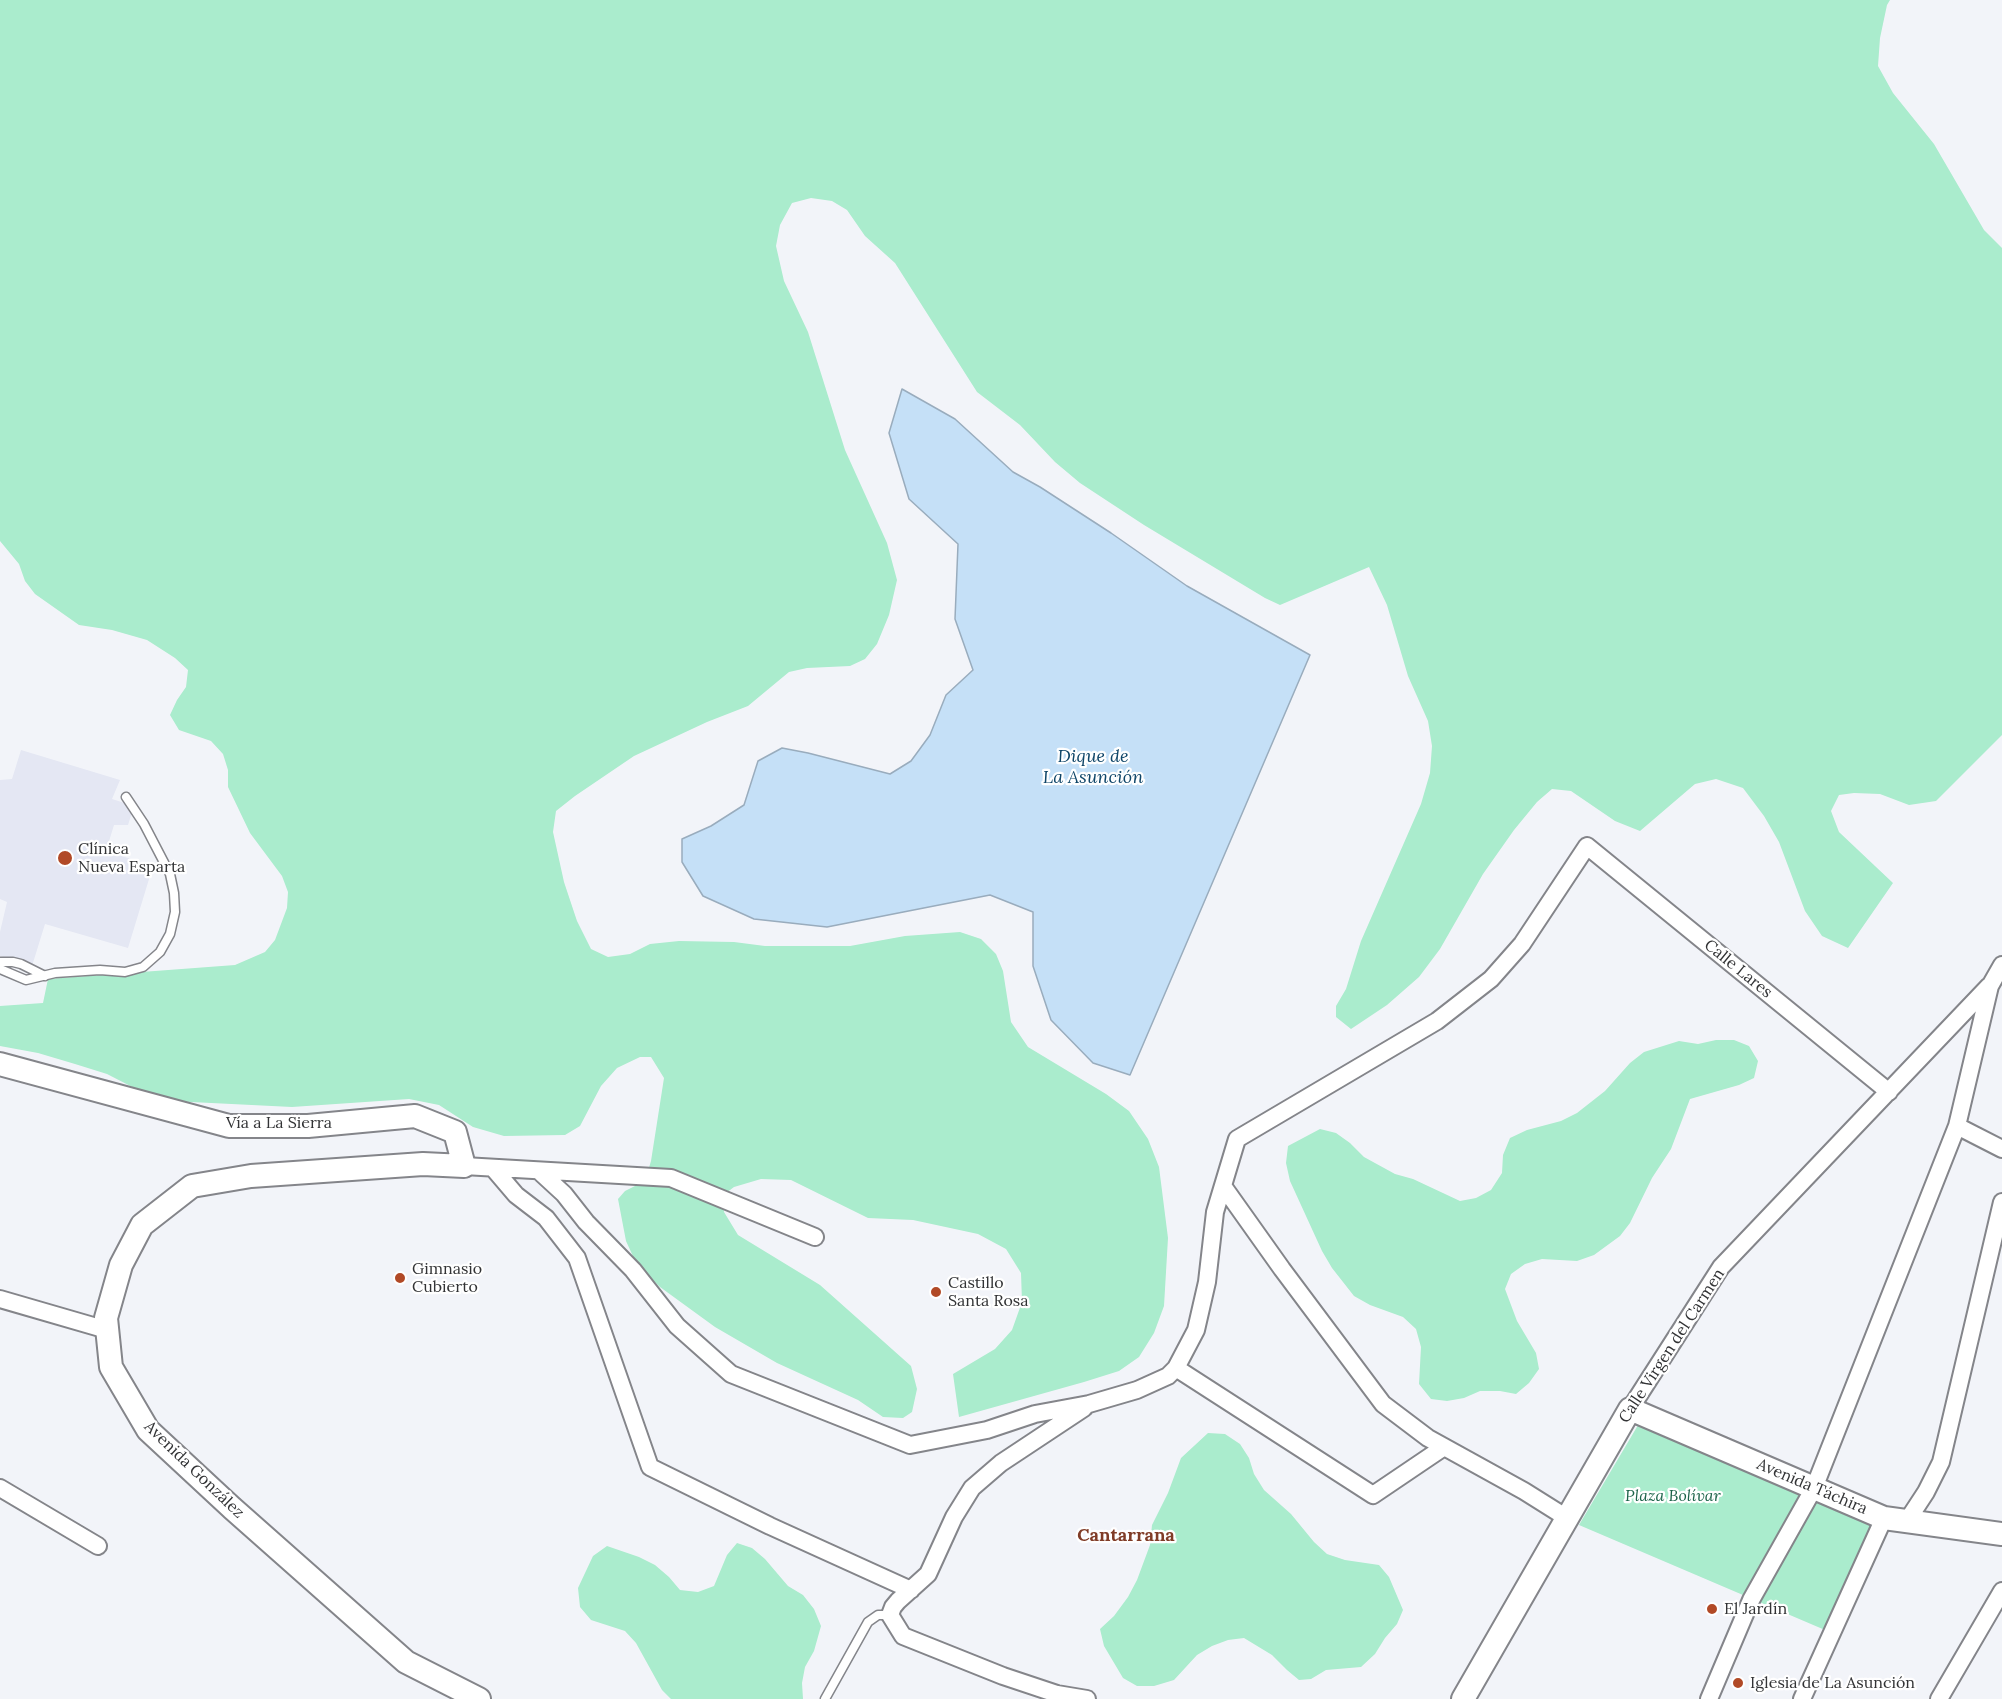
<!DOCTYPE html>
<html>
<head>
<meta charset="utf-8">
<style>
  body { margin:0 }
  canvas { display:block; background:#f2f4f9 }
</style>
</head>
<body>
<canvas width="2002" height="1699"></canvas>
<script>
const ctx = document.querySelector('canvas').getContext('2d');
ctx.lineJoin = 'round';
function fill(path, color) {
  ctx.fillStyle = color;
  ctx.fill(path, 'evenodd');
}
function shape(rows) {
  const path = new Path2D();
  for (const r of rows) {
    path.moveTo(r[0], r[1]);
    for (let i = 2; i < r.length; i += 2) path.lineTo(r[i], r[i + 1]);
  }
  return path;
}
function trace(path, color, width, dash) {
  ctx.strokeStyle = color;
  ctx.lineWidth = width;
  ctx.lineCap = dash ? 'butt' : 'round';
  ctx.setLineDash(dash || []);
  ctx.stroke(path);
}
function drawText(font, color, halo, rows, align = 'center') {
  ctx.font = font + ' Lora,serif';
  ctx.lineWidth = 4.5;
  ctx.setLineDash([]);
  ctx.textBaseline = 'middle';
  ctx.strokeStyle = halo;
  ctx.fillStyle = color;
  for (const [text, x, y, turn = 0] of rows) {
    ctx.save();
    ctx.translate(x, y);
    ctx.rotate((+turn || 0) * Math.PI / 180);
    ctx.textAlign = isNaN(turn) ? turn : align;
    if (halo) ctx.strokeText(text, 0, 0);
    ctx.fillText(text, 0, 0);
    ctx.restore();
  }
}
fill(shape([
  [21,750,120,780,112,799,134,806,128,825,114,825,106,851,153,866,128,948,45,924,32,966,0,956,0,932,7,902,0,899,0,780,12,779]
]), '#e4e7f3');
fill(shape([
  [0,0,1890,0,1887,5,1880,38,1878,66,1893,93,1934,144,1984,230,2002,248,2002,735,1936,801,1909,805,1880,794,1854,793,1839,795,1831,811,1839,832,1893,883,1848,948,1822,936,1805,911,1779,842,1764,816,1743,788,1716,779,1695,784,1640,831,1615,821,1571,791,1552,789,1537,802,1514,830,1483,874,1440,949,1419,977,1387,1005,1351,1029,1336,1017,1336,1006,1346,989,1361,941,1421,804,1430,773,1432,746,1428,721,1408,676,1387,605,1369,567,1280,605,1265,598,1144,525,1080,483,1055,462,1020,425,977,392,895,263,865,236,847,210,832,201,811,198,792,203,780,225,776,246,784,281,808,332,845,450,887,543,897,580,889,615,877,644,865,659,850,666,807,668,789,672,748,706,707,722,634,756,575,796,556,811,553,832,564,882,577,921,591,949,608,957,630,954,650,944,679,941,734,942,765,946,850,946,905,936,960,932,981,939,996,954,1003,971,1011,1022,1028,1047,1106,1094,1129,1111,1148,1139,1159,1167,1168,1238,1164,1306,1154,1333,1139,1357,1119,1371,1084,1382,959,1417,953,1374,995,1349,1012,1330,1022,1302,1021,1273,1006,1249,978,1234,913,1220,868,1218,791,1180,761,1179,734,1187,722,1196,724,1212,738,1235,820,1285,911,1366,917,1389,912,1412,903,1418,883,1417,858,1400,777,1363,715,1327,660,1287,637,1265,626,1241,618,1199,625,1191,645,1181,651,1161,664,1078,651,1057,640,1057,617,1068,601,1086,580,1126,565,1135,504,1136,473,1127,439,1105,409,1099,292,1107,171,1101,142,1092,107,1074,75,1064,38,1053,0,1046,0,1006,43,1003,48,979,235,965,265,952,275,940,287,908,288,892,282,876,250,833,228,787,228,770,223,754,211,741,179,730,170,715,177,700,186,687,188,670,175,658,147,640,112,630,79,625,35,594,25,581,19,564,0,541],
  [1716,1040,1734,1040,1749,1046,1758,1061,1754,1078,1739,1085,1690,1099,1671,1149,1652,1178,1630,1223,1620,1236,1594,1255,1577,1261,1542,1259,1525,1264,1511,1274,1505,1289,1517,1321,1536,1353,1539,1369,1529,1383,1516,1394,1500,1391,1480,1391,1464,1398,1447,1401,1431,1399,1419,1384,1421,1347,1416,1329,1403,1317,1370,1305,1354,1296,1332,1268,1322,1251,1290,1181,1286,1163,1288,1146,1320,1129,1336,1133,1350,1143,1364,1157,1395,1174,1413,1179,1460,1201,1476,1198,1491,1190,1502,1173,1503,1155,1510,1138,1527,1130,1561,1121,1577,1113,1605,1091,1630,1063,1644,1052,1679,1041,1698,1044],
  [1644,1415,1884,1518,1832,1633,1579,1525],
  [1208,1433,1225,1434,1240,1444,1249,1458,1254,1474,1264,1490,1291,1514,1314,1542,1327,1554,1345,1560,1379,1565,1389,1577,1403,1610,1397,1624,1385,1638,1375,1654,1361,1667,1326,1670,1311,1679,1299,1680,1287,1670,1272,1655,1244,1638,1228,1640,1212,1646,1197,1655,1174,1680,1154,1686,1137,1686,1123,1678,1104,1646,1100,1629,1114,1616,1128,1597,1137,1580,1150,1545,1152,1525,1168,1493,1181,1458],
  [737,1543,752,1548,765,1559,788,1586,803,1595,814,1609,821,1626,814,1651,805,1667,802,1683,803,1699,671,1699,662,1690,636,1643,625,1631,591,1620,580,1607,578,1588,593,1556,607,1546,639,1557,655,1565,669,1577,680,1590,698,1592,714,1586,727,1555]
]), '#aaeccd');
const water = shape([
  [902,389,955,419,1013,472,1040,487,1111,533,1187,586,1310,655,1130,1075,1093,1063,1051,1020,1033,966,1033,912,990,895,827,927,754,919,703,896,682,862,682,839,711,826,744,805,758,761,782,748,808,753,890,774,911,761,930,735,946,695,973,670,955,619,958,544,909,499,889,433,902,389]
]);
fill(water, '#c5e0f7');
trace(water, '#99acbd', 1.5);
const lane = shape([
  [0,962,13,962,21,964,45,976],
  [0,969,26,980,55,973,100,970,125,972,143,967,160,952,170,934,175,912,174,893,170,874,144,824,126,797],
  [825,1699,868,1622,878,1615,890,1615]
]);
const street = shape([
  [1957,1126,2002,1149],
  [464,1166,671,1178,815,1237],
  [493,1168,516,1195,546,1218,577,1258,650,1467,770,1526,911,1590],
  [539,1171,564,1194,586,1222,633,1270,677,1326,731,1374,910,1445,987,1430,1035,1414,1089,1404,1137,1390,1168,1376,1176,1368,1196,1330,1207,1282,1215,1212,1237,1139,1437,1021,1491,979,1522,944,1587,846,1889,1092],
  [1223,1186,1282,1269,1383,1404,1428,1438,1524,1491,1567,1518],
  [0,1299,107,1330],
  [1176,1368,1373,1495,1444,1447],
  [1084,1408,1001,1463,972,1488,954,1517,928,1574,898,1601,893,1607,890,1615,903,1636,1003,1676,1057,1694,1087,1699],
  [1630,1409,1721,1267,1989,986],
  [0,1488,98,1546],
  [1907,1521,1926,1492,1941,1462,2002,1202],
  [1709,1699,1751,1600,1814,1488,1957,1126,1990,986,2002,965],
  [1802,1699,1884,1518],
  [1939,1699,2002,1591]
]);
const secondary = shape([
  [0,1064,229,1126,308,1126,415,1116,455,1132,464,1166,423,1164,251,1176,192,1186,142,1225,121,1265,106,1318,111,1367,148,1430,232,1508,406,1662,479,1699],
  [1463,1699,1630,1409,1884,1518,2002,1534]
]);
trace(lane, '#84858a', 11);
trace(street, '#84858a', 20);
trace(secondary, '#84858a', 26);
trace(lane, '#fff', 8);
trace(street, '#fff', 16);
trace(secondary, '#fff', 22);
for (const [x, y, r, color] of [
  [65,858,8,"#b14926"],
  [400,1278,6,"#b14926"],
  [936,1292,6,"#b14926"],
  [1712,1609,6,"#b14926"],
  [1738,1683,6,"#b14926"]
]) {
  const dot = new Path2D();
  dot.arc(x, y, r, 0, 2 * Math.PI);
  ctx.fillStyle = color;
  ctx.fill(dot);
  trace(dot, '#fff', 2);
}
drawText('16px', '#323335', '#fff', [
  ["Clínica",78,849],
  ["Nueva Esparta",78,867],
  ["Gimnasio",412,1269],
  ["Cubierto",412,1287],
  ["Castillo",948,1283],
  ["Santa Rosa",948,1301],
  ["El Jardín",1724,1609],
  ["Iglesia de La Asunción",1750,1683]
], 'left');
drawText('16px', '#323335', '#fff', [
  ["Calle Lares",1738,969,39],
  ["Vía a La Sierra",279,1123],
  ["Calle Virgen del Carmen",1672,1346,-57],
  ["Avenida González",194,1470,44],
  ["Avenida Táchira",1812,1487,23]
]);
drawText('italic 16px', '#1c6349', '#fff', [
  ["Plaza Bolívar",1673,1496]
]);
drawText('italic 18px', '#0e4568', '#fff', [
  ["Dique de",1093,757],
  ["La Asunción",1093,778]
]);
drawText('bold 18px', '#803c27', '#fff', [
  ["Cantarrana",1126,1536]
]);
</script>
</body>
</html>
